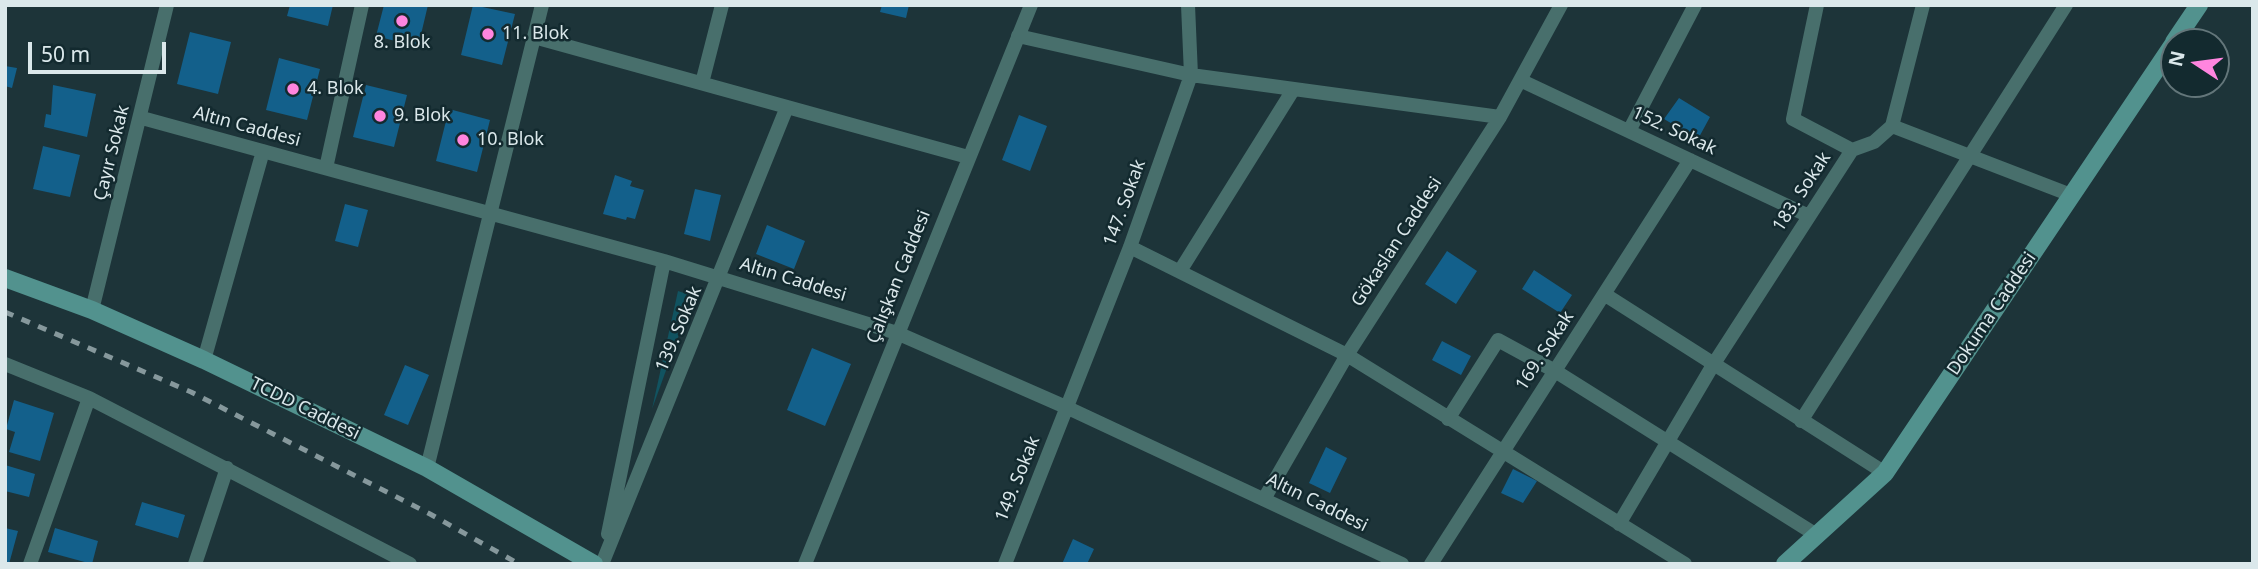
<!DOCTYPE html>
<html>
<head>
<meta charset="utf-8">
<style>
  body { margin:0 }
  #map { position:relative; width:2258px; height:569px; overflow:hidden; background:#1d3439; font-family:"Noto Sans",sans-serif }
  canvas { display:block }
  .frame { position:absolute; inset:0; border:7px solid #dbe8eb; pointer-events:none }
  .north { position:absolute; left:2160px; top:28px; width:70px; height:70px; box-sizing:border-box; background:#132a2f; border:2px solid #63767a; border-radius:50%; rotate:283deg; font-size:19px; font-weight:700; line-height:28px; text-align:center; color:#dbe8eb }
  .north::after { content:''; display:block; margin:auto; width:24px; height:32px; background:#ff85df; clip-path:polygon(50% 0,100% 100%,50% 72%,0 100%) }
  .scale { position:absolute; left:28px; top:42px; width:138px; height:32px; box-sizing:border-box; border:4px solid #dbe8eb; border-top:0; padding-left:9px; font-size:21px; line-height:24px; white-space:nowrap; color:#dbe8eb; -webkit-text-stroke:5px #132a2f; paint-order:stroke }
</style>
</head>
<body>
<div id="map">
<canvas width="2258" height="569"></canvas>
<div class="frame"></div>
<div class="north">N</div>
<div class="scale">50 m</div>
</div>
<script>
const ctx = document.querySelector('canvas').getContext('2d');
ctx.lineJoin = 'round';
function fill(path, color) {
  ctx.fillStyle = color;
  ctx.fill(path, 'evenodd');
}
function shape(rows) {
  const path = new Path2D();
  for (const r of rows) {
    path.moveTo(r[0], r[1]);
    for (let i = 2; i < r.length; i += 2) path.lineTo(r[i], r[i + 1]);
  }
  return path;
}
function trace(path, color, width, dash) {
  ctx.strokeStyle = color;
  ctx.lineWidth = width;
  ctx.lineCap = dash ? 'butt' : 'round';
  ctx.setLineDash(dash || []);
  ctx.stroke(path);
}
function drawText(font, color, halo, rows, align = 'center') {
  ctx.font = font + ' "Noto Sans",sans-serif';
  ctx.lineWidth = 5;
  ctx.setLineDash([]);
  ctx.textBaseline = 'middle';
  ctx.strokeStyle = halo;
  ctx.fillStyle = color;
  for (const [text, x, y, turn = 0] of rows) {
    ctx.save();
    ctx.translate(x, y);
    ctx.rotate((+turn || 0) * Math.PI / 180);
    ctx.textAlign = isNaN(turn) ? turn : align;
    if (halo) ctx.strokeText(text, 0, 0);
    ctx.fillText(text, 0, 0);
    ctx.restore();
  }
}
fill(shape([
  [678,291,693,296,652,409]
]), '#115360');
fill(shape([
  [290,5,333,5,328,26,287,16],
  [384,5,428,5,418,47,376,36],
  [473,5,515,14,502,65,461,55],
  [882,5,909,5,906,18,880,12],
  [190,32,231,42,218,94,177,84],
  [279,58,320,69,307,120,266,110],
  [5,66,17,68,12,88,5,86],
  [53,85,96,94,87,137,44,127,46,114,51,115],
  [366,85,407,95,394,147,353,137],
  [1679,98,1710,117,1698,139,1664,119],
  [449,109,490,120,477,172,436,161],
  [1019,115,1047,126,1030,171,1002,160],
  [43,146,80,155,70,197,33,189],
  [615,175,632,181,630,186,644,190,635,219,627,217,626,220,603,214],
  [695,189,721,195,710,241,684,234],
  [345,204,368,210,358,247,335,241],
  [767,225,805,241,794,269,756,254],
  [1447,251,1477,271,1456,304,1425,284],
  [1534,270,1572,295,1560,313,1522,289],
  [1442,341,1471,356,1461,375,1432,360],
  [812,348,851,364,825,426,787,410],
  [405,365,429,375,408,425,384,415],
  [14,400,54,413,40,461,9,452,15,432,6,429],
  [1326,447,1347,458,1330,493,1309,483],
  [5,465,35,474,29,497,5,491],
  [1513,469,1537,481,1523,503,1501,493],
  [142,502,185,515,178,538,135,525],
  [5,528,18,531,9,564,5,564],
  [55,528,98,541,92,564,48,552],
  [1073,539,1094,549,1087,564,1062,564]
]), '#13608b');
trace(shape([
  [1817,5,1793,119,1852,150],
  [1018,36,1191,75,1500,117],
  [534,37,968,157],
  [1522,81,1809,216],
  [702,83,722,5],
  [142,118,664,261,897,333,1068,408,1402,564],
  [1892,126,2071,195],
  [1629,131,1695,5],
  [326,168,362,5],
  [1130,247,1347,355,1685,564],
  [1180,271,1293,90],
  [1604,294,1885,473],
  [92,310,167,5],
  [204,360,263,151],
  [5,364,89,398,410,564],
  [1448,419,1498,340,1555,371,1818,536],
  [1801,421,2066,5],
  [427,468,542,5],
  [1264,499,1347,355,1500,117,1561,5],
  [1619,524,1713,365,1852,150,1874,142,1892,126,1923,5],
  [608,534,664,261],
  [30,564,89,398],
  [195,564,227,468],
  [602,564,787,107],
  [805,564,1031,5],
  [1005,564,1130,247,1191,75,1188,5],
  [1431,564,1690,160]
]), '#486f6c', 14);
trace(shape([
  [2174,42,2199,5],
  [5,278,92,310,204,360,427,468,594,564],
  [1785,564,1885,473,2174,43]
]), '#52928e', 18);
trace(shape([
  [5,312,191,392,430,514,519,564]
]), '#86989c', 5, [9, 9]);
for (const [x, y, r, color] of [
  [402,21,7,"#ff85df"],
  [488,34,7,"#ff85df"],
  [293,89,7,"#ff85df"],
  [380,116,7,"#ff85df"],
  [463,140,7,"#ff85df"]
]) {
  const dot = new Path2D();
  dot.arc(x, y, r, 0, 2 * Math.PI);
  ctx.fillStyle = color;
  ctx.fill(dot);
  trace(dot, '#132a2f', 2.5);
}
drawText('18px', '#dbe8eb', '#132a2f', [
  ["11. Blok",502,34],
  ["8. Blok",402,43,"center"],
  ["4. Blok",307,89],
  ["9. Blok",394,116],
  ["10. Blok",477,140]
], 'left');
drawText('18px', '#dbe8eb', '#132a2f', [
  ["Altın Caddesi",247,127,15],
  ["152. Sokak",1674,131,25],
  ["Çayır Sokak",112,153,-76],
  ["183. Sokak",1802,192,-57],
  ["147. Sokak",1125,203,-70],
  ["Gökaslan Caddesi",1397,242,-57],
  ["Çalışkan Caddesi",899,277,-68],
  ["Altın Caddesi",793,280,17],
  ["Dokuma Caddesi",1992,314,-56],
  ["139. Sokak",679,329,-67],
  ["169. Sokak",1545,351,-57],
  ["TCDD Caddesi",305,409,26],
  ["149. Sokak",1018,479,-68],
  ["Altın Caddesi",1317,503,26]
]);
</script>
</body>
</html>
